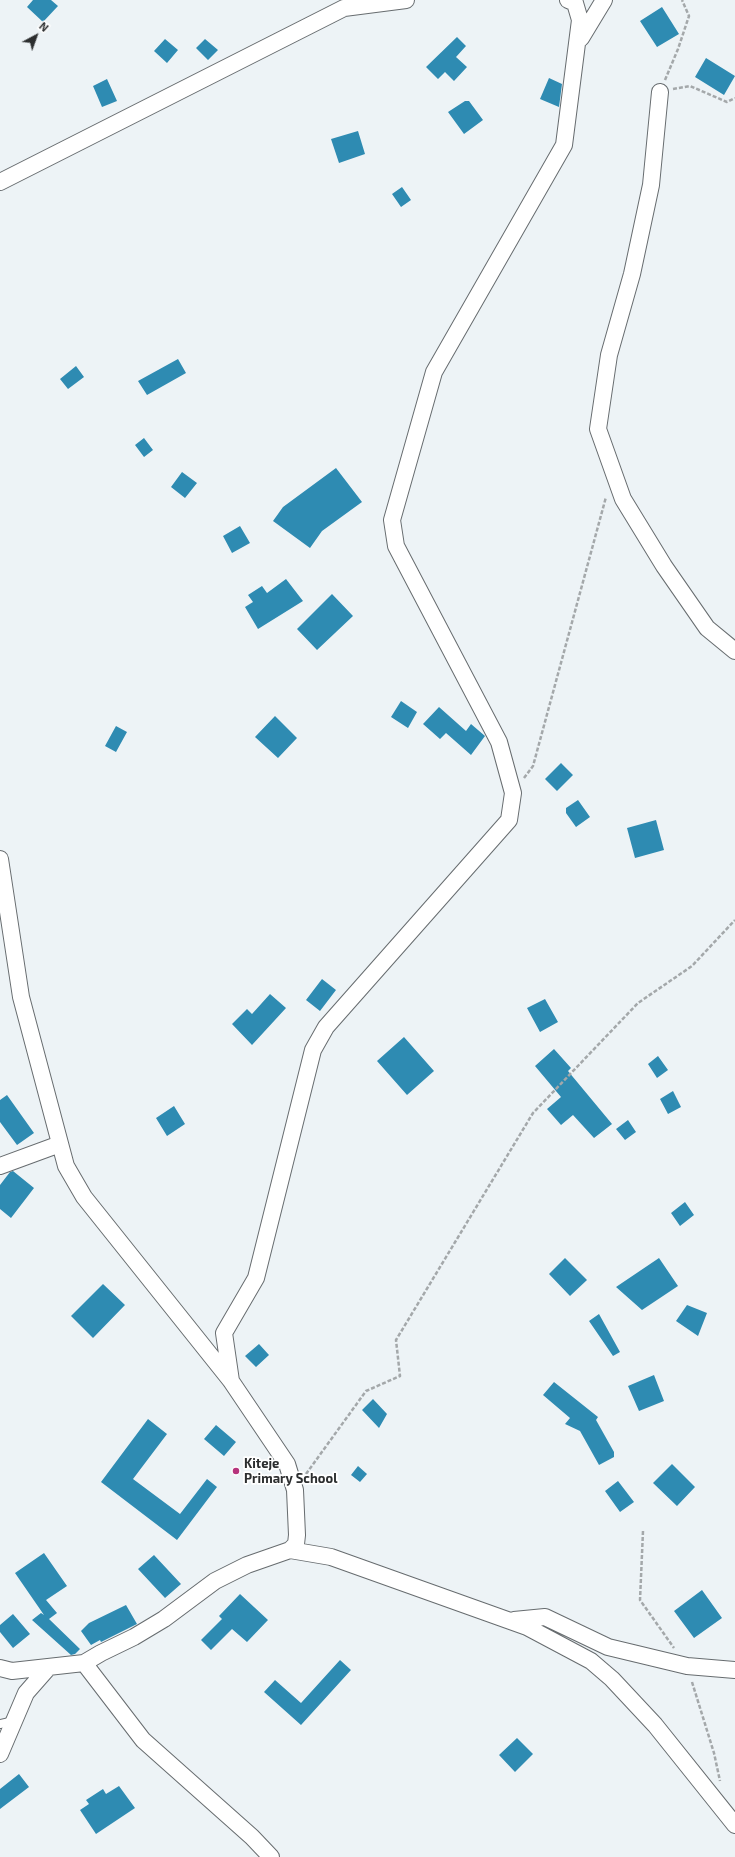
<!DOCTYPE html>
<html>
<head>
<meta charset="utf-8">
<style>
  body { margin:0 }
  #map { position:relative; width:735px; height:1857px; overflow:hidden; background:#edf3f6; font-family:"Exo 2",sans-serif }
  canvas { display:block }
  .north { position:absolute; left:16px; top:16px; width:40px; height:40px; -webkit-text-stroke:3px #fff; paint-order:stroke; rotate:41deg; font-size:11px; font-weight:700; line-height:16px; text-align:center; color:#2c2e2f }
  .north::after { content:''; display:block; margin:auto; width:14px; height:18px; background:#2c2e2f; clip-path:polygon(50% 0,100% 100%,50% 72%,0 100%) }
</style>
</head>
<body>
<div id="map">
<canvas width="735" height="1857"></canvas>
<div class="north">N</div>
</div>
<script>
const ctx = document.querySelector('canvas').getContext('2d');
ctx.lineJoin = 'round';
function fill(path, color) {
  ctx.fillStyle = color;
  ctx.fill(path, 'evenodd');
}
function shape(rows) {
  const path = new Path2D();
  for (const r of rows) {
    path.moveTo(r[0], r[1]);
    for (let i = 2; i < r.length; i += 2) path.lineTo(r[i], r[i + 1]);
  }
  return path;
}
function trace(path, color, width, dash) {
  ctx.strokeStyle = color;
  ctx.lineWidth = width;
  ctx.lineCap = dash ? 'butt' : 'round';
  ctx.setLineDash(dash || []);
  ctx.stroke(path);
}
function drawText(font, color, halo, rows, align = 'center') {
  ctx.font = font + ' "Exo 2",sans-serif';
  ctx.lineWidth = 3.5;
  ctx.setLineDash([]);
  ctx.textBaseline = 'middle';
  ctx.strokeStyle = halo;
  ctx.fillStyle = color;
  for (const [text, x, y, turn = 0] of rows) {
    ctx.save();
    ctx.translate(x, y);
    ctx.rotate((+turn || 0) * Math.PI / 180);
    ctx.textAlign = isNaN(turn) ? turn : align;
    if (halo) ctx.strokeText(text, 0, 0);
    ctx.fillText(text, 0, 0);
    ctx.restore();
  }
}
fill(shape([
  [33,0,51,0,58,6,43,22,27,7],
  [662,7,679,34,657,47,640,21],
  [457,37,466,46,456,57,467,67,454,81,445,72,438,79,426,67],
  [165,39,178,50,167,63,154,51],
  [205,39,218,50,208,60,196,48],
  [706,58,735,76,724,95,695,77],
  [549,78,562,84,559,107,540,99],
  [107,79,117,101,102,107,93,86],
  [465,101,469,101,483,120,464,134,448,112],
  [358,131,365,154,339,163,331,139],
  [402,187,411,200,401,207,392,194],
  [178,359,186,373,147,395,138,381],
  [76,366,84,377,68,389,60,379],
  [144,438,153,450,144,457,135,445],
  [336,468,362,502,322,531,310,548,273,521,283,507],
  [182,472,197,483,185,498,171,487],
  [240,526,250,543,232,553,223,536],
  [286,579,303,601,258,629,245,607,253,602,248,595,262,586,267,593],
  [332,594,353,616,317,650,297,629],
  [401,701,417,712,408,728,391,717],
  [439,707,466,731,471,724,485,736,471,755,446,733,440,739,423,724],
  [275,716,297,738,278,758,255,737],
  [116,726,127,732,116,752,105,746],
  [561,763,573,775,557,791,545,779],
  [578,800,590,817,576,827,566,813,566,808],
  [656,820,664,850,635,858,627,828],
  [322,979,336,990,320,1011,306,1000],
  [270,994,286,1008,252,1045,232,1024,247,1009,252,1014],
  [545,999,558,1022,540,1032,527,1008],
  [404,1037,434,1071,407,1095,377,1061],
  [554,1049,571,1068,568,1071,612,1124,594,1138,573,1115,561,1125,547,1109,561,1097,535,1066],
  [658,1056,668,1070,657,1078,648,1064],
  [673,1091,681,1107,668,1114,660,1099],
  [7,1095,34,1133,17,1145,0,1122,0,1100],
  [174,1106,185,1124,167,1136,156,1118],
  [628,1120,636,1132,625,1140,616,1129],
  [13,1171,34,1188,11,1218,0,1209,0,1185,10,1172],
  [685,1202,694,1215,680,1226,671,1213],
  [565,1258,587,1280,570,1296,549,1274],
  [659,1258,678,1286,642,1310,616,1287],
  [103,1284,125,1305,93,1338,71,1316],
  [687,1305,707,1313,698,1336,676,1321],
  [599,1314,620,1352,613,1356,589,1321],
  [259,1344,269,1355,256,1367,245,1356],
  [654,1375,664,1401,639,1411,628,1386],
  [554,1382,598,1417,596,1420,614,1452,614,1457,599,1465,580,1431,565,1424,570,1418,543,1395],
  [373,1399,387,1414,379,1428,362,1410],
  [148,1419,167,1434,133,1479,180,1514,207,1479,217,1487,177,1540,101,1482],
  [216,1425,236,1442,224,1456,204,1439],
  [672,1464,695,1487,677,1506,653,1483],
  [358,1466,367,1474,360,1482,351,1475],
  [618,1481,634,1502,620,1512,605,1491],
  [44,1553,67,1586,46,1600,57,1613,49,1619,80,1649,75,1654,71,1655,32,1620,41,1613,44,1615,15,1573],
  [154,1555,181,1584,165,1598,138,1569],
  [702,1590,722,1618,694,1638,674,1611],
  [240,1594,268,1620,247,1642,232,1629,211,1650,201,1640,222,1619,219,1616],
  [126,1605,137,1624,101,1642,100,1640,91,1645,81,1631,89,1623],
  [13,1614,30,1634,13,1648,0,1632,0,1625],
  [340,1660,351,1670,301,1725,264,1692,275,1680,301,1703],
  [517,1738,533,1754,515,1772,499,1755],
  [19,1774,29,1787,0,1809,0,1789],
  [119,1786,135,1808,96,1834,80,1810,89,1804,86,1800,103,1789,106,1794]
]), '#2e8bb2');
const lane = shape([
  [0,1724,14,1721]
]);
const street = shape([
  [581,38,604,0],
  [660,92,651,185,632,274,609,355,598,429,623,499,664,566,707,628,735,651],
  [0,182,344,8,406,0],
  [0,859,21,997,66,1166,84,1197,231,1381,287,1464,295,1490,297,1535,296,1544,290,1550,331,1557,527,1627,591,1661,612,1679,655,1725,735,1825],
  [0,1166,60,1144],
  [231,1381,224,1333,256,1278,313,1050,326,1027,509,820,513,793,499,742,396,546,392,520,434,372,564,145,580,20,575,3,568,0],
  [514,1620,545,1617,608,1647,687,1666,735,1670],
  [84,1663,143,1740,252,1837,271,1857],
  [0,1668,12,1671,84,1663,101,1653,134,1637,164,1619,215,1581,247,1565,290,1550],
  [0,1754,26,1693,48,1668]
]);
trace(lane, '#676c6f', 10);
trace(street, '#676c6f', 18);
trace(shape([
  [665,80,678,49,689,16,682,0],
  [673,89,690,86,727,102,735,98],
  [524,778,533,766,606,497],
  [306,1474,366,1391,400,1376,396,1340,533,1113,638,1003,692,966,735,920],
  [643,1531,640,1600,674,1648],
  [692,1682,714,1753,720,1781]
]), '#a4a8aa', 2.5, [4, 2]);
trace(lane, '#fff', 8);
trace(street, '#fff', 16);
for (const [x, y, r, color] of [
  [236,1471,4,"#b6337c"]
]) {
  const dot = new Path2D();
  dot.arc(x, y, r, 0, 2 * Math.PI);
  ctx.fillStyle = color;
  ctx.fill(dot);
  trace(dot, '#fff', 1.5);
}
drawText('bold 13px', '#2c2e2f', '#fff', [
  ["Kiteje",244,1464],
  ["Primary School",244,1479]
], 'left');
</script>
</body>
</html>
